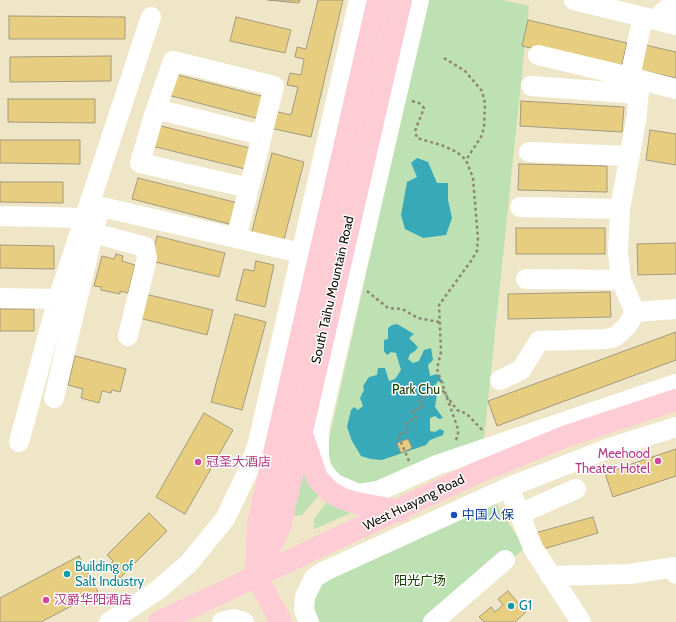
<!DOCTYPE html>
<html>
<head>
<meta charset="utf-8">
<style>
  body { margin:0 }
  canvas { display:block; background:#efe6c7 }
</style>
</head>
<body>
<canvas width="676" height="622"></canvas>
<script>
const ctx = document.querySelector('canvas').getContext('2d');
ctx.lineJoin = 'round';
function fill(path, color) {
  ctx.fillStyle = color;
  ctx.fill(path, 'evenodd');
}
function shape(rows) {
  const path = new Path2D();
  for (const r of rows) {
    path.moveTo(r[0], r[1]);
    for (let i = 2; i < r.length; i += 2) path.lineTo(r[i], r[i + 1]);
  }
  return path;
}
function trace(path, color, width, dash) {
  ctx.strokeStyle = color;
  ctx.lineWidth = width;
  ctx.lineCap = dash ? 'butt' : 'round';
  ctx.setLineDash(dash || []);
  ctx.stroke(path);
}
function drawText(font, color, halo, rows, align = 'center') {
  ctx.font = font + ' Cabin,"Noto Sans SC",sans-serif';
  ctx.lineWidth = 3;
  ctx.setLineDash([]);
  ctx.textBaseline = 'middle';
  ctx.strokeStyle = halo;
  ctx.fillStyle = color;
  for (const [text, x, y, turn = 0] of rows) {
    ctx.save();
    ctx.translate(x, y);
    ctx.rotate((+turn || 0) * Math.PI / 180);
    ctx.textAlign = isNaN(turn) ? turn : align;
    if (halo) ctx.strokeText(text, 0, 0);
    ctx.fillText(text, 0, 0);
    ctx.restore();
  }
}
fill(shape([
  [428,0,503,0,529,6,484,439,359,489,332,475,326,452],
  [305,472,321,493,302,515,296,516,293,515,303,473],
  [329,499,349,512,349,514,314,529,314,519],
  [496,504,525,548,444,615,433,622,316,622,312,588,327,576]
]), '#bee1b4');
fill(shape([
  [417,158,428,162,437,183,448,183,448,200,452,218,446,235,423,238,405,229,401,215,407,182,417,177,411,163],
  [397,324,414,334,409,338,418,347,415,351,410,354,408,359,413,363,419,361,424,350,431,348,433,360,428,365,430,376,437,374,445,384,438,381,434,387,437,394,435,407,443,418,439,419,435,416,430,418,430,431,435,432,440,429,444,431,443,435,430,440,426,445,382,460,371,459,361,456,352,441,347,427,351,410,354,407,358,410,363,406,360,398,364,390,363,386,369,377,377,375,378,368,385,368,389,381,395,379,401,370,396,353,391,352,387,355,384,351,384,340,388,339,388,328,392,325]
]), '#38a9b8');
const building = shape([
  [268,0,300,0,299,3,268,0],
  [318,0,343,0,311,137,270,128,274,111,291,115,298,87,287,85,290,73,301,75,304,59,295,57,297,47,306,49,318,0],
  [9,16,125,17,125,39,9,39,9,16],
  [236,17,291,30,285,53,230,41,236,17],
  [528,20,627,43,621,68,522,46,528,20],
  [645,45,676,52,676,78,640,70,645,45],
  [111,56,111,81,10,82,10,57,111,56],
  [174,74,269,98,263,120,168,95,174,74],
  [8,99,95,99,95,123,8,122,8,99],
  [521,101,624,107,622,132,520,126,521,101],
  [157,125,254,149,249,170,152,146,157,125],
  [650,130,676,134,676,165,646,160,650,130],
  [0,140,80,140,80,164,0,163,0,140],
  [272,153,304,162,282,247,250,239,272,153],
  [519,164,607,166,607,192,518,190,519,164],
  [138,178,238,203,233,225,132,199,138,178],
  [0,182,63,182,63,203,0,202,0,182],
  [516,228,605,228,605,254,516,254,516,228],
  [157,236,225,253,219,277,151,261,157,236],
  [676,243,676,274,638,275,637,244,676,243],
  [0,245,54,246,54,269,0,268,0,245],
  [116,254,123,256,122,261,135,265,128,293,120,291,120,294,101,290,101,287,94,286,102,256,114,259,116,254],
  [256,261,274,265,265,307,236,300,244,269,254,271,256,261],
  [610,292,611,317,508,319,508,294,610,292],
  [145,294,213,310,207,335,139,318,145,294],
  [0,309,34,309,34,331,0,331,0,309],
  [235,314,266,322,242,410,211,402,235,314],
  [676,332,676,360,497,426,488,401,676,332],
  [75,356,126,369,120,392,112,390,111,393,102,391,99,403,81,398,83,389,68,385,75,356],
  [204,413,233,430,185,514,156,497,204,413],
  [408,439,412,448,401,453,397,443,408,439],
  [676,449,676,476,613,497,605,473,676,449],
  [149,513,167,531,120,578,108,567,113,561,107,555,149,513],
  [593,517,598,533,540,550,535,533,593,517],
  [79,556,98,592,41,622,0,622,0,598,79,556],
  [508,591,526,612,515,622,484,622,479,617,491,607,495,612,503,605,498,599,508,591]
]);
fill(building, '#e6cd80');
trace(building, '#a39a7e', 1);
trace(shape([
  [444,58,465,71,482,91,485,103,484,128,481,137,466,160],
  [412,101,419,103,424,108,415,131,417,138,441,145,457,152,466,160,473,178,478,239,477,251,471,261,439,305,441,352,437,369,458,429,458,436,455,441],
  [367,291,388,308,402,309,418,318,439,322],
  [409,461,398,435,409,431,405,424,416,418,412,411,423,406,419,399,439,390,443,391,457,410,467,414,484,432]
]), '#8e8772', 2.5, [3, 3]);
trace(shape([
  [419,0,319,429,319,455,321,467,327,476,335,484,358,494,378,491,437,465,676,384],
  [574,0,676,25],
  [643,17,630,77,676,89],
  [655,20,676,1],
  [538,55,630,77],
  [639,80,637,115,620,209,618,252,621,280,635,312,676,309],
  [531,86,639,94],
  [156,109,261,135],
  [529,152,629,156],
  [89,204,314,256],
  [520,207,620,209],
  [0,216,85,218],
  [94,233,145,247,147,258,128,336],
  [236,238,249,188,274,86,173,61,154,115,140,163,249,188],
  [526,279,621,280],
  [0,298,58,299],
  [500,380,521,370,539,341,606,339,615,337,627,326,635,312],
  [54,398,98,213],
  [19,442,58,299,151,17],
  [509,487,533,548,581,622],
  [519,514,576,489],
  [550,576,630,574,676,567,676,574],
  [109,622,158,590,189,563,225,519,248,471,258,443,359,0],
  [222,622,234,619,244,622],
  [309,622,304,610,305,597,314,578,325,571,509,487,612,447,676,427],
  [433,622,505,560]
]), '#fff', 20);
trace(shape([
  [301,431,317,478,329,491,343,499,357,503,400,511],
  [259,569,280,527,282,518,401,0],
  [159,622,474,474,567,436,676,400],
  [281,622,256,575,258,523,378,0]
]), '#fdccd5', 22);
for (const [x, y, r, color] of [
  [658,461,4,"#d1479c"],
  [198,462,4,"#d1479c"],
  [454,515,4,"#1a4fb4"],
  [67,574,4,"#0f9aa8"],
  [46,600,4,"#d1479c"],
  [511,606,4,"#0f9aa8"]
]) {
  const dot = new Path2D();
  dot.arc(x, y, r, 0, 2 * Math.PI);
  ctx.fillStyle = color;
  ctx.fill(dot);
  trace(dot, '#fff', 1.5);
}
drawText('13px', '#120e05', '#fff', [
  ["South Taihu Mountain Road",333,290,-77],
  ["West Huayang Road",414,503,-26]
]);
drawText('13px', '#154301', '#fff', [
  ["Park Chu",416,390],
  ["阳光广场",420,581]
]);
drawText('13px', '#b23c85', '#fff', [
  ["Meehood",650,454,"right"],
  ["Theater Hotel",650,469,"right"],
  ["冠圣大酒店",206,462],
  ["汉爵华阳酒店",54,600]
], 'left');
drawText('13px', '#164399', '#fff', [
  ["中国人保",462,515]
], 'left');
drawText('13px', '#0d838f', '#fff', [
  ["Building of",75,567],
  ["Salt Industry",75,582],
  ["G1",519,606]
], 'left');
</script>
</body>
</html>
